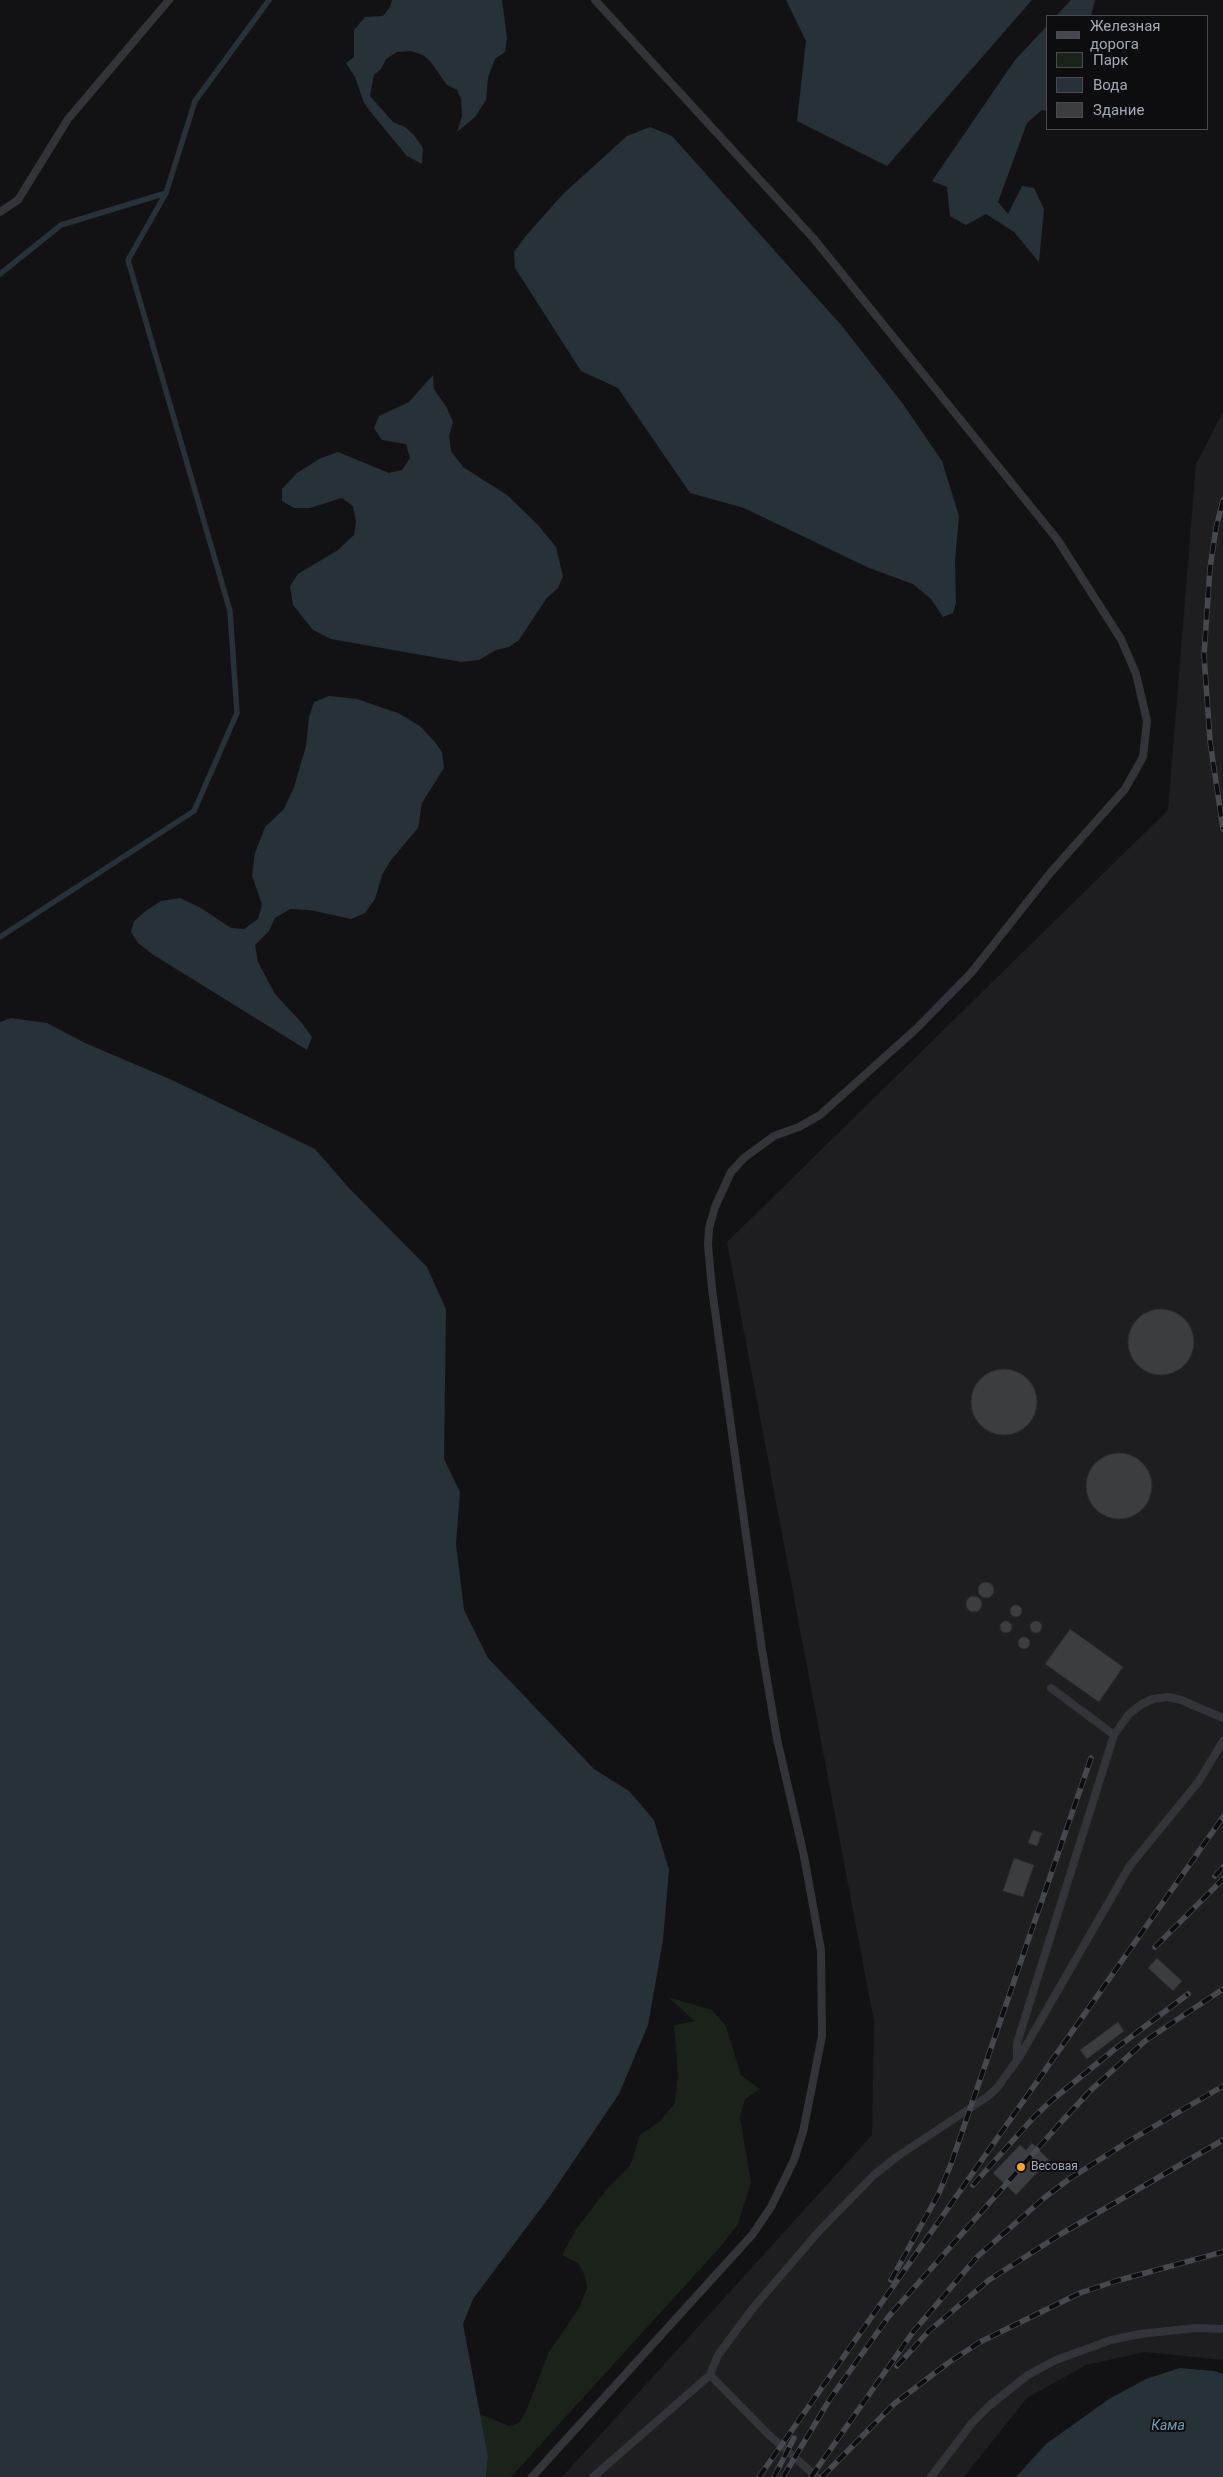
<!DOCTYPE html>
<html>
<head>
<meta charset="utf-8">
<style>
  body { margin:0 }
  #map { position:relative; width:1223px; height:2477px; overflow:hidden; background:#121214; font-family:Roboto,sans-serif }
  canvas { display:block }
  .legend { position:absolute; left:1046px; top:15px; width:162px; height:115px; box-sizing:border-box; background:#0d0d0f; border:1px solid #494b51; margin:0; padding:6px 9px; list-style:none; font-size:15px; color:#a2a9b5 }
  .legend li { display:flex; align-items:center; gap:10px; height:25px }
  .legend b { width:25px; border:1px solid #494b51 }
</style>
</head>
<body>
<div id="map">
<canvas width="1223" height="2477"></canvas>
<ul class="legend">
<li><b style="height:6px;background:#45484e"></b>Железная дорога</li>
<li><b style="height:14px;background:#1a221a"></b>Парк</li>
<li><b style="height:14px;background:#273138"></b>Вода</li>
<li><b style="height:14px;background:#3c3d41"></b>Здание</li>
</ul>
</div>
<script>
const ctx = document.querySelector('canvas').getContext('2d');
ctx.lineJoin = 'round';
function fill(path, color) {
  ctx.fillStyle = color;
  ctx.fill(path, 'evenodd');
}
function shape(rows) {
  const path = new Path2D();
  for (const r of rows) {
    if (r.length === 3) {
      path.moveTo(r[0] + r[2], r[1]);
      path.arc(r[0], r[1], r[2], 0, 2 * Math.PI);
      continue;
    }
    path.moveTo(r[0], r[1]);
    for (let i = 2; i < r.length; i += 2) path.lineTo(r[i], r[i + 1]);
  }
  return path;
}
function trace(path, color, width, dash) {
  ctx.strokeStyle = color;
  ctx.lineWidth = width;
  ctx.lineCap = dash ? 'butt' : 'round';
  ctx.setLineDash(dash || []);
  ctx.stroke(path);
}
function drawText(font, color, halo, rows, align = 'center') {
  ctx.font = font + ' Roboto,sans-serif';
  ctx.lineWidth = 4;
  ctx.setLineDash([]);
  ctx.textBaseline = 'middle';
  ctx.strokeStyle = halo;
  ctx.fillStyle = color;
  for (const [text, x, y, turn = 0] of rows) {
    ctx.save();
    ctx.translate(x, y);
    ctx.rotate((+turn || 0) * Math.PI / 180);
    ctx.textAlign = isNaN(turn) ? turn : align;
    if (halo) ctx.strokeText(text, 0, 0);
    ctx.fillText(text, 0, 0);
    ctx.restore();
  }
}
fill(shape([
  [1223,412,1223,2360,1145,2352,1086,2365,1027,2398,964,2477,562,2477,872,2135,874,2022,727,1242,1168,810,1196,464]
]), '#1e1e21');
fill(shape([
  [668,1997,712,2010,726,2026,741,2075,760,2089,745,2099,740,2117,751,2182,738,2224,722,2245,511,2477,486,2477,488,2456,480,2414,509,2426,519,2423,526,2411,549,2352,579,2308,587,2288,585,2276,578,2263,562,2255,577,2228,606,2190,630,2166,640,2135,660,2121,675,2103,678,2075,674,2025,695,2021]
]), '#1a221a');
fill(shape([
  [392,0,502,0,507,38,505,52,495,59,488,78,486,100,475,117,457,132,462,116,461,99,457,90,447,85,430,61,423,55,411,51,397,52,386,59,381,69,374,75,370,96,393,122,405,127,414,135,423,148,422,164,407,156,373,115,364,103,355,77,346,63,354,57,354,30,365,17,383,16,390,7],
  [786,0,1032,0,887,166,797,121,806,41],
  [1071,0,1095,0,1091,16,1056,16],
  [1047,26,1047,111,1042,110,1027,123,998,202,1008,214,1022,186,1034,188,1044,209,1039,262,1014,232,986,214,966,225,950,216,947,187,932,181,1015,60],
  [650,127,672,136,842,326,903,404,942,461,959,516,955,560,956,603,953,613,943,617,931,599,913,584,869,568,744,508,690,493,618,388,581,371,515,268,514,252,525,237,563,194,627,136],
  [433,375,434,389,447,408,453,422,449,436,451,451,463,467,507,495,538,525,556,547,563,576,558,588,546,599,519,640,509,647,496,650,479,660,461,662,331,639,313,630,293,605,290,586,298,574,338,550,354,535,356,522,353,506,342,498,310,508,294,508,282,501,282,489,297,473,321,458,338,452,389,473,402,470,410,458,406,444,382,440,374,428,379,416,409,402],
  [329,696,357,699,398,713,420,726,434,741,442,752,444,768,422,803,418,828,391,860,382,875,375,899,365,913,351,919,310,910,290,909,275,918,269,931,255,945,258,962,275,994,301,1022,312,1037,307,1050,152,954,138,943,131,932,134,921,147,910,161,901,180,898,201,908,231,928,244,929,258,919,262,905,252,875,255,853,265,827,284,809,294,787,306,746,309,717,314,702],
  [11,1018,47,1023,85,1043,172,1080,315,1149,349,1188,427,1267,446,1309,444,1459,460,1492,456,1544,464,1610,488,1658,594,1769,629,1791,654,1820,669,1870,663,1940,648,2025,619,2094,550,2196,473,2299,463,2324,488,2456,486,2477,0,2477,0,1022],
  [1180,2368,1214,2371,1223,2374,1223,2477,1016,2477,1046,2444,1109,2399,1146,2379]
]), '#273138');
trace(shape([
  [0,274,61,225,166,193],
  [0,937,194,811,237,713,230,611,128,260,166,193,195,101,269,0]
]), '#273138', 5.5);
const building = shape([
  [1161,1342,33],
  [1004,1402,33],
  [1119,1486,33],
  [986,1590,8],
  [974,1604,8],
  [1016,1611,6],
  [1036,1627,6],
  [1006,1627,6],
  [1070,1629,1123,1667,1099,1702,1045,1664,1070,1629],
  [1024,1643,6],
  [1033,1830,1042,1833,1037,1846,1028,1843,1033,1830],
  [1014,1858,1034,1865,1023,1897,1003,1891,1014,1858],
  [1157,1958,1182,1981,1173,1991,1148,1968,1157,1958],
  [1118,2022,1124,2031,1087,2059,1080,2050,1118,2022],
  [1032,2143,1049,2160,1016,2195,993,2173,1020,2145,1026,2150,1032,2143]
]);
fill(building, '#3c3d41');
trace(building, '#2c2c30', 1);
trace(shape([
  [0,212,18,200,68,119,169,0],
  [1051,1688,1114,1735],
  [1017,2060,1017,2043,1114,1735,1129,1714,1142,1704,1153,1699,1168,1697,1181,1700,1223,1718],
  [532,2477,752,2235,771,2207,794,2160,803,2132,822,2036,821,1950,804,1856,777,1739,762,1650,712,1289,708,1245,709,1228,715,1207,731,1172,744,1158,774,1136,799,1127,820,1115,916,1029,971,973,1051,872,1125,789,1143,757,1147,721,1136,674,1121,639,1057,539,814,239,595,0],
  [593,2477,710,2375],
  [817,2477,769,2435,710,2375,718,2355,753,2308,820,2230,874,2175,898,2156,987,2097,997,2088,1020,2056,1129,1867,1199,1781,1223,1741],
  [931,2477,972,2423,990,2405,1028,2375,1056,2360,1111,2340,1140,2334,1196,2328,1223,2329]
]), '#333439', 8);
const rail = shape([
  [1223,500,1216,528,1210,568,1204,655,1210,741,1223,829],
  [1215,1876,1223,1867],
  [1155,1947,1223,1879],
  [973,2185,1034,2117,1052,2100,1115,2049,1188,1994],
  [891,2280,939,2193,951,2164,1091,1758],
  [897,2366,929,2331,989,2280,1061,2234,1223,2140],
  [759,2477,1223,1817],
  [774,2477,794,2438],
  [783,2477,830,2399,889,2316,1063,2120,1091,2090,1145,2041,1223,1989],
  [811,2477,913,2332,977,2257,1044,2198,1069,2179,1129,2141,1223,2086],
  [822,2477,894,2404,948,2363,980,2342,1080,2293,1116,2281,1223,2252]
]);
trace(rail, '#45484e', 5.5);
trace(rail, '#0d0d0f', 4, [11]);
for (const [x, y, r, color] of [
  [1021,2167,5,"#fda720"]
]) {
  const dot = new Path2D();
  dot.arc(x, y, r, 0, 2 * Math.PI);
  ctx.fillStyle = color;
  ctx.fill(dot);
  trace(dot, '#0d0d0f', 2);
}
drawText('12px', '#a2a9b5', '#0d0d0f', [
  ["Весовая",1031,2167]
], 'left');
drawText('italic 14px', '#769ab3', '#0d0d0f', [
  ["Кама",1168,2426]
]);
</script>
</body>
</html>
